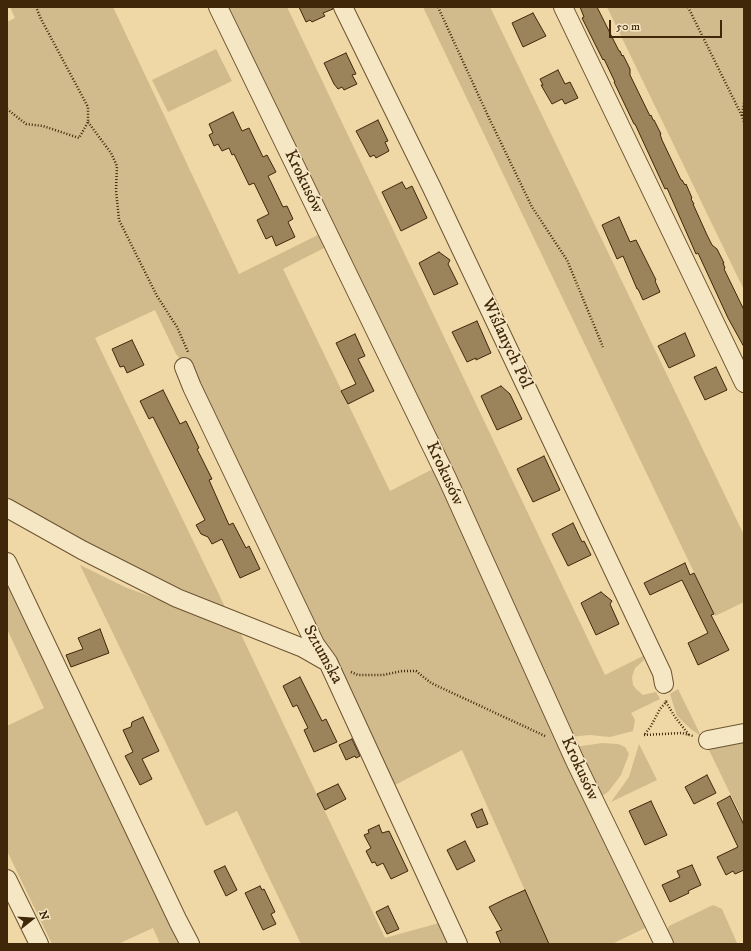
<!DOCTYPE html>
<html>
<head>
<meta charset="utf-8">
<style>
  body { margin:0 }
  #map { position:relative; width:751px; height:951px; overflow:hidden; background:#efd8a5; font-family:"IM FELL DW Pica",serif }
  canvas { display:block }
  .frame { position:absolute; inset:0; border:8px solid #40270a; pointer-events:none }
  .north { position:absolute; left:12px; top:899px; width:40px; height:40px; -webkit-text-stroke:3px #f5e6c4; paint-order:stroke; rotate:73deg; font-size:11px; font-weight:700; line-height:16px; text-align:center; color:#40270a }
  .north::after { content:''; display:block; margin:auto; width:14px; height:18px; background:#40270a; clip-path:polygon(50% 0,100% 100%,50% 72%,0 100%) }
  .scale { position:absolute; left:609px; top:20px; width:113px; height:18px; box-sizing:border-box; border:2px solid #40270a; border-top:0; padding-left:5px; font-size:12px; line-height:14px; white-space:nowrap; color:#40270a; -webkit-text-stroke:3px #f5e6c4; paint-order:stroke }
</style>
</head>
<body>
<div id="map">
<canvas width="751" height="951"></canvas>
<div class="frame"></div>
<div class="north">N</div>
<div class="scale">50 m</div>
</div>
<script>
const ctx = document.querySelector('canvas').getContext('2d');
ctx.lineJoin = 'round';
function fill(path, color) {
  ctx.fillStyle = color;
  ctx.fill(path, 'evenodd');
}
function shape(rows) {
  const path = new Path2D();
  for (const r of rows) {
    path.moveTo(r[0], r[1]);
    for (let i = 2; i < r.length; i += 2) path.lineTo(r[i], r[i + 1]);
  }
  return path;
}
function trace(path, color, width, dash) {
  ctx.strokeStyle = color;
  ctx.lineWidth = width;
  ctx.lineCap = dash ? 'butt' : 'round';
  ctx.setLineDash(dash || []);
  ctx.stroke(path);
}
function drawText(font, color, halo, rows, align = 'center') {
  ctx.font = font + ' "IM FELL DW Pica",serif';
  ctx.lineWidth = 3.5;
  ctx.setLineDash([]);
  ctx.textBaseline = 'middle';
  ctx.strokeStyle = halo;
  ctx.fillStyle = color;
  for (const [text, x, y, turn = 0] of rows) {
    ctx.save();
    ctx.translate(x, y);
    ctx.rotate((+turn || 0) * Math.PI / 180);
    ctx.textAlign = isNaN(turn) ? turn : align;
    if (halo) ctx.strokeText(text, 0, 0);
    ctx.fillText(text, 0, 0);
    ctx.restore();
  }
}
fill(shape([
  [10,7,113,7,239,274,320,234,326,247,283,269,390,491,433,469,647,927,612,944,549,944,462,750,395,785,335,658,318,638,194,377,176,354,155,310,95,338,226,609,112,558,7,499,7,22,15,18],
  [225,7,287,7,605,675,645,655,643,661,635,668,632,677,633,685,637,690,643,695,656,692,660,699,631,713,635,720,633,731,610,737,590,735,570,737],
  [423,7,490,7,744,535,744,602,715,616],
  [607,7,744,7,744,290],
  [216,49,232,81,168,112,152,80],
  [80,565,127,588,238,628,385,938,439,923,449,944,301,944,237,811,206,826],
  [7,572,187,944,160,944,153,928,118,944,52,944,7,851,7,726,44,708,7,629],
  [678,689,701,736,692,730,677,716,670,694],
  [744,740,744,822,708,748],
  [602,743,618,744,625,747,629,754,621,775,608,792,599,798,575,747],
  [639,744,657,780,611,802,629,777],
  [713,905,722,909,737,943,669,944,665,936,669,926]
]), '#d1ba8b');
const building = shape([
  [299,7,333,7,333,9,323,13,325,16,312,22,310,20,306,22,299,7],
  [580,7,597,7,619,51,620,51,622,56,623,55,630,69,630,75,650,116,651,115,653,120,654,120,661,134,660,134,662,140,681,180,682,180,685,185,686,184,692,198,691,199,694,204,693,204,707,235,712,245,717,249,724,263,723,263,725,268,724,269,744,310,744,347,728,318,698,253,696,254,667,188,665,189,635,124,634,124,614,82,615,82,604,59,603,60,582,18,584,17,580,7],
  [533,13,546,36,523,47,512,23,533,13],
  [346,53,356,74,352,75,357,84,344,90,342,87,338,89,334,84,324,63,346,53],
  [558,70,565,84,570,82,578,98,565,104,562,99,552,104,541,85,543,85,540,79,558,70],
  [233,112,242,131,249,128,263,157,267,155,276,172,268,176,283,207,287,206,293,219,288,222,295,237,276,246,272,236,266,239,257,220,269,214,254,183,249,185,234,154,232,155,229,148,222,151,218,144,214,146,209,135,213,133,209,124,233,112],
  [378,120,388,141,385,142,389,151,376,158,374,155,370,157,356,131,378,120],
  [402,182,406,189,412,186,427,218,401,231,382,192,402,182],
  [619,217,630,242,636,240,656,280,655,281,660,292,643,300,638,289,637,289,623,256,617,259,602,225,619,217],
  [439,252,450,260,448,264,458,284,434,295,419,263,439,252],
  [477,321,491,353,476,360,476,358,467,362,452,332,477,321],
  [685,333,695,356,669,368,658,346,685,333],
  [355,334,365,356,358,359,374,391,348,404,341,391,356,384,336,343,355,334],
  [132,340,144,365,127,373,124,366,120,367,112,349,132,340],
  [716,367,727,390,705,400,694,377,716,367],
  [501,386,510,394,522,419,497,430,481,396,501,386],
  [163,390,180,424,186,421,199,448,197,449,212,479,209,480,229,525,233,523,246,548,249,546,260,569,240,578,222,539,212,544,208,537,201,534,196,525,205,520,153,417,149,419,140,401,163,390],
  [544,456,560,490,533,502,517,469,544,456],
  [573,523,582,542,584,541,591,555,568,566,552,534,573,523],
  [685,563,690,575,694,573,714,614,711,615,729,650,698,665,688,643,708,633,682,580,650,595,644,583,685,563],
  [601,592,612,601,610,604,619,624,596,635,581,603,601,592],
  [100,629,109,653,71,667,66,655,83,649,78,638,100,629],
  [300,677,322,721,326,719,337,742,314,752,304,730,308,728,297,705,293,707,283,686,300,677],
  [143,717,159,751,142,759,152,779,140,785,125,756,133,752,123,730,131,727,132,722,143,717],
  [352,739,360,756,356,758,355,756,346,760,339,745,352,739],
  [707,775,716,793,694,804,685,787,707,775],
  [338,784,346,799,325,810,317,794,338,784],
  [730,796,744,825,744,870,735,874,733,871,726,875,717,857,738,847,717,803,730,796],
  [651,801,667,835,645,845,629,811,651,801],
  [482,809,488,824,477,828,471,814,482,809],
  [379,825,382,833,389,831,408,871,391,879,383,863,377,866,375,862,372,863,366,851,371,848,364,835,369,833,368,830,379,825],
  [465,841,475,861,457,870,447,850,465,841],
  [692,865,701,885,688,891,689,893,670,902,662,885,680,877,677,871,692,865],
  [225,866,237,890,226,896,214,871,225,866],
  [260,886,262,890,264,889,275,912,271,914,276,924,263,930,245,893,260,886],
  [525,890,549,944,501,944,496,932,502,930,489,907,505,899,525,890],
  [388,906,399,929,387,934,376,912,388,906]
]);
fill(building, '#9b835b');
trace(building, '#40270a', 1);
const minor = shape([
  [218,7,447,478,575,761,664,944],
  [343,7,432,188,662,673,664,684],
  [563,7,744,383],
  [184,367,192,387,315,644,328,662,458,944],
  [7,508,82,550,177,598,303,648,324,660],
  [7,562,178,921,190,944],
  [708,740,744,733],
  [7,879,39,944]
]);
trace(minor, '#6c5331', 20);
trace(shape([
  [438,7,488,116,532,207,567,260,603,347],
  [688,7,742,116],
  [744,103,742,116,744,122],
  [7,109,26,124,43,126,79,138,88,122,88,107,41,19,36,7],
  [88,122,111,153,117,166,116,190,119,220,157,296,177,327,188,352],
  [351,672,358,675,383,675,402,671,416,671,431,683,545,736],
  [666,702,675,717,689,735],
  [645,734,651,726,660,709,666,702,666,700],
  [644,735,682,733,693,736]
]), '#40270a', 2.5, [1, 2]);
trace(minor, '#f5e6c4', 18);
drawText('17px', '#40270a', '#f5e6c4', [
  ["Krokusów",303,182,64],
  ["Wiślanych Pól",506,344,65],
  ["Krokusów",444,474,65],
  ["Sztumska",322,655,61],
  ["Krokusów",579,769,65]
]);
</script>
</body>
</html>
